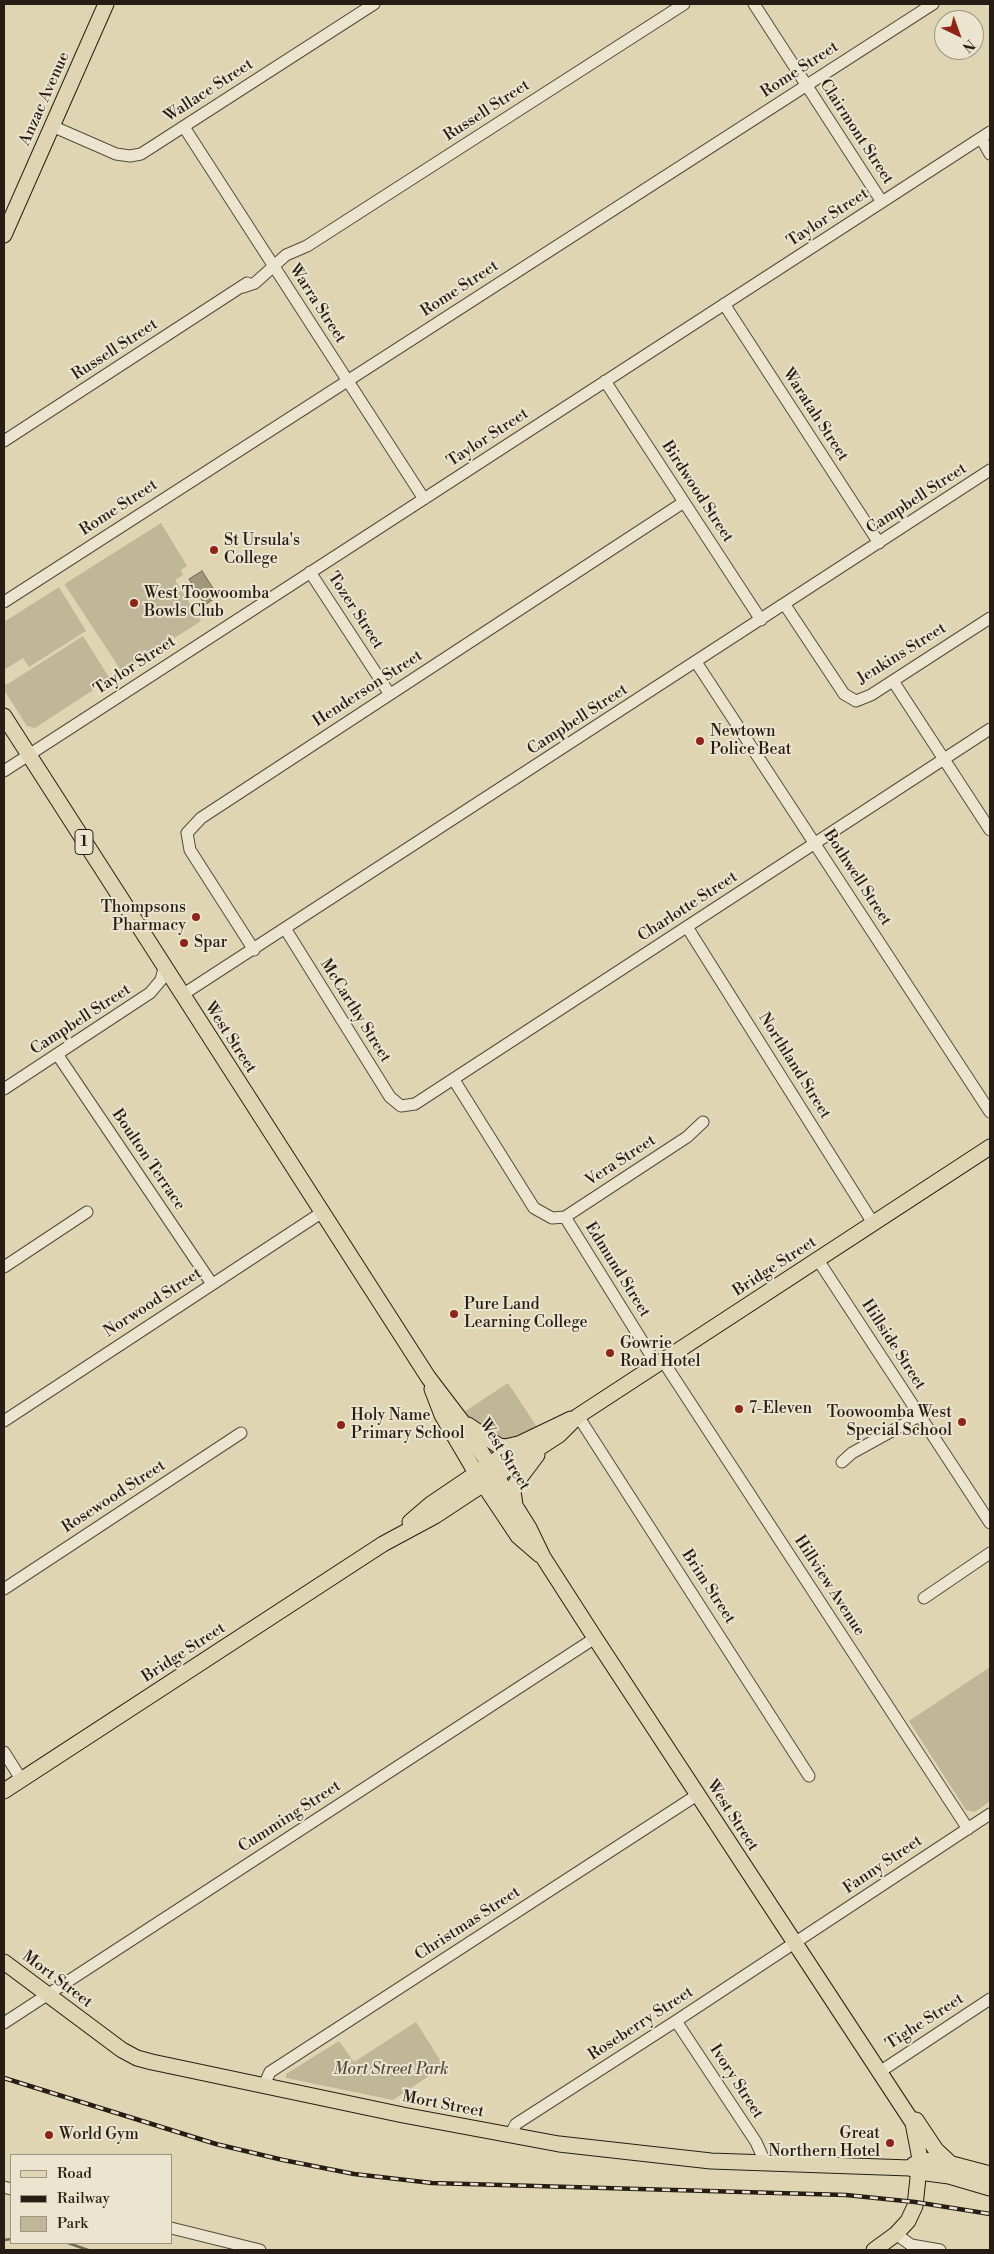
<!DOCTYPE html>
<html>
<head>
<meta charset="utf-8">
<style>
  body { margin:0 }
  #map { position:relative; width:994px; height:2254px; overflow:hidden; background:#e0d5b3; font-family:"Libre Bodoni",serif }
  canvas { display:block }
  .frame { position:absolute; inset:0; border:5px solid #261e15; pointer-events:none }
  .legend { position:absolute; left:10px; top:2154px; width:162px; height:90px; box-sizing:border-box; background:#ebe4ce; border:1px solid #9c9584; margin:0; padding:6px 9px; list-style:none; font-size:15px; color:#261e15 }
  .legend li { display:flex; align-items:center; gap:10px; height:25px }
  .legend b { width:25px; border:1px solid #9c9584 }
  .north { position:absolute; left:934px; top:10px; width:50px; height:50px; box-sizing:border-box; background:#ebe4ce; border:1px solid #9c9584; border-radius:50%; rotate:138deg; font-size:14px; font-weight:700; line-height:20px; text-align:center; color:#261e15 }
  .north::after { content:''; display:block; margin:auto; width:18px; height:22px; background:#8f2418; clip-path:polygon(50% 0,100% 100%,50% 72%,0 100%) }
</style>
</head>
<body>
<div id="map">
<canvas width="994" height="2254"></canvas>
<div class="frame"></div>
<ul class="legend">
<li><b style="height:6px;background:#e0d5b3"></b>Road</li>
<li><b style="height:6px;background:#261e15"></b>Railway</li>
<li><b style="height:14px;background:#c0b698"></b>Park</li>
</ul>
<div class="north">N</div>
</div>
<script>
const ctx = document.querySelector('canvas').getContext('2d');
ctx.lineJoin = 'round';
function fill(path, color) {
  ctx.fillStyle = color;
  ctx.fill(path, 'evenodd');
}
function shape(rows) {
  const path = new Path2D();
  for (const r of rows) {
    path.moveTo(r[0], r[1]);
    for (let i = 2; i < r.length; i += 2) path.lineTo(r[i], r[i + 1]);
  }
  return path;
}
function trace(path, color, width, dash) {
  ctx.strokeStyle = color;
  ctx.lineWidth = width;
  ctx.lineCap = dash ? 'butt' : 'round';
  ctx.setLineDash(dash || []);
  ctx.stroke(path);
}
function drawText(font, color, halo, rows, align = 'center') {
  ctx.font = font + ' "Libre Bodoni",serif';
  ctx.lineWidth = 4;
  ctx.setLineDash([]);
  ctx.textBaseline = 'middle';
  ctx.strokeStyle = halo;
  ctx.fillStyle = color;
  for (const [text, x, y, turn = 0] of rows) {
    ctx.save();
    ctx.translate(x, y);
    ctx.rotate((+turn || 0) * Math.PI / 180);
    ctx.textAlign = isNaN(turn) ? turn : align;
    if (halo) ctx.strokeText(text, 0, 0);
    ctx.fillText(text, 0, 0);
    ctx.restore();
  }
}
fill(shape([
  [161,523,187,566,181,570,183,575,175,580,201,621,122,672,65,585,66,583],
  [59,587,86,631,29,667,23,658,4,670,4,622],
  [83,636,110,679,35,728,27,726,4,690,4,682,6,685],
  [508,1383,537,1427,519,1438,501,1442,479,1427,464,1412],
  [990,1667,990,1801,975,1812,966,1810,909,1721],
  [416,2022,444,2066,393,2100,286,2078,286,2074,339,2041,354,2062]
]), '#c0b698');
const water = shape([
  [202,571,218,596,205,605,189,579,202,571]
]);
fill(water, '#a1977d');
trace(water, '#706753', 1);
trace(shape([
  [4,2240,11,2239],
  [68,2243,88,2250]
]), '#706753', 2.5);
const minor = shape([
  [754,4,882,202],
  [52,126,116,154,130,156,141,154,374,4],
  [184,127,424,499],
  [981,138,990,154],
  [243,287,255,283,286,255,307,246,684,4],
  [724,304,879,543],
  [605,381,761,620],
  [4,441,247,283],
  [310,572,389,693],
  [4,602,933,4],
  [785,605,844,694,856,701,871,695,990,618],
  [696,662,990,1112],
  [893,681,990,830],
  [4,771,990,132],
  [687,927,873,1223],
  [286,930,390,1097,401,1106,415,1104,990,729],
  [254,950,190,850,187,833,201,818,684,502],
  [182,995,990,470],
  [57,1054,212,1284],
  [454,1080,534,1208,552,1218,565,1217,687,1137,703,1122],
  [4,1089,150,993,161,980,164,968],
  [565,1217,657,1365],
  [818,1260,990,1523],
  [4,1267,87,1212],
  [663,1361,968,1829],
  [578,1416,809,1776],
  [4,1421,321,1213],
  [842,1462,852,1453,919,1416],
  [4,1589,241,1433],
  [924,1598,990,1553],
  [4,1752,21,1779],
  [676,2021,756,2142,765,2162],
  [4,2023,595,1638],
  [878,2073,990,1999],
  [264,2085,270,2072,697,1795],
  [510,2135,516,2124,676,2021,990,1814],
  [4,2187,11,2189],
  [171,2228,260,2250],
  [896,2234,911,2245,940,2250]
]);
const major = shape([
  [4,235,106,4],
  [4,716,428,1377,463,1423,529,1528,543,1557,595,1638,913,2123,920,2159,915,2206,908,2221,896,2234,874,2250],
  [432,1389,442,1415,476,1473,518,1536,540,1555],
  [468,1425,499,1446,505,1447,518,1444],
  [515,1505,513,1491,516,1483,537,1455],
  [410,1522,431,1504,521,1443,571,1419],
  [4,1791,383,1544,435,1516,473,1491,559,1435,578,1416,990,1147],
  [4,1962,122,2050,137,2058,152,2062,403,2115,559,2144,711,2161,910,2168,919,2172,949,2176,990,2188],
  [916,2120,936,2150,950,2163],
  [913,2165,920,2161,937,2160,990,2174]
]);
trace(minor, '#544c3c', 13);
trace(major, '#261e15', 17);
trace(minor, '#ebe4ce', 11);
trace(major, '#e0d5b3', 15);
const rail = shape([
  [4,2078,216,2144,283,2160,354,2174,432,2183,846,2195,915,2202,990,2214]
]);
trace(rail, '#261e15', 4.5);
trace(rail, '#ebe4ce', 2.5, [8]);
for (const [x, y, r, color] of [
  [214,550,5,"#8f2418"],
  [134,603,5,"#8f2418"],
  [700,741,5,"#8f2418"],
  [196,917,5,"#8f2418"],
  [184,943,5,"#8f2418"],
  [454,1314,5,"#8f2418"],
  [610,1353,5,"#8f2418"],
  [739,1409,5,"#8f2418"],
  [962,1422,5,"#8f2418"],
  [341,1425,5,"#8f2418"],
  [49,2135,5,"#8f2418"],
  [890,2143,5,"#8f2418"]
]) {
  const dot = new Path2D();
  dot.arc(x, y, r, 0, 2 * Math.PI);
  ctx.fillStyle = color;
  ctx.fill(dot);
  trace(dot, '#ebe4ce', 2);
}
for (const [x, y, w] of [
  [84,842,18]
]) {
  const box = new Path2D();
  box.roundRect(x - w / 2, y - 12.5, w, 25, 4);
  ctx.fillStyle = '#ebe4ce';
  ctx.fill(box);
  trace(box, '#261e15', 1);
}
drawText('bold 15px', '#261e15', null, [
  ["1",84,842]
]);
drawText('16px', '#261e15', '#ebe4ce', [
  ["Rome Street",800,70,-33],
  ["Wallace Street",209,91,-33],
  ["Anzac Avenue",45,99,-66],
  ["Russell Street",487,111,-33],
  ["Clairmont Street",856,132,57],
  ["Taylor Street",828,218,-33],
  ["Rome Street",460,289,-33],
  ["Warra Street",317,304,57],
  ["Russell Street",115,350,-33],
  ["Waratah Street",815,415,57],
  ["Taylor Street",488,438,-33],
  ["Birdwood Street",697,492,57],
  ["Campbell Street",917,499,-33],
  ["Rome Street",119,508,-33],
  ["Tozer Street",355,611,57],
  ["Jenkins Street",902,654,-32],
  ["Taylor Street",135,666,-33],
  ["Henderson Street",368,689,-33],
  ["Campbell Street",578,720,-33],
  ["Bothwell Street",857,878,57],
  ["Charlotte Street",688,907,-33],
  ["McCarthy Street",355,1011,58],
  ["Campbell Street",81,1020,-33],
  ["West Street",230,1038,57],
  ["Northland Street",794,1066,58],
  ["Boulton Terrace",148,1160,56],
  ["Vera Street",621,1161,-33],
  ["Bridge Street",775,1267,-33],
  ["Edmund Street",617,1270,58],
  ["Norwood Street",153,1303,-33],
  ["Hillside Street",893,1345,57],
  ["West Street",504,1455,58],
  ["Rosewood Street",114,1497,-33],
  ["Hillview Avenue",829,1586,57],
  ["Brim Street",708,1587,57],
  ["Bridge Street",184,1653,-33],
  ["West Street",732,1816,57],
  ["Cumming Street",290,1817,-33],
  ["Fanny Street",883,1865,-34],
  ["Christmas Street",468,1924,-33],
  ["Mort Street",57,1980,37],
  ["Tighe Street",925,2022,-33],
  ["Roseberry Street",641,2024,-33],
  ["Ivory Street",736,2082,57],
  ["Mort Street",443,2105,11]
]);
drawText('16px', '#261e15', '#ebe4ce', [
  ["St Ursula's",224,541],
  ["College",224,559],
  ["West Toowoomba",144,594],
  ["Bowls Club",144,612],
  ["Newtown",710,732],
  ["Police Beat",710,750],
  ["Thompsons",186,908,"right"],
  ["Pharmacy",186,926,"right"],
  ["Spar",194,943],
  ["Pure Land",464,1305],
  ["Learning College",464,1323],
  ["Gowrie",620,1344],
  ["Road Hotel",620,1362],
  ["7-Eleven",749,1409],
  ["Toowoomba West",952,1413,"right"],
  ["Special School",952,1431,"right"],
  ["Holy Name",351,1416],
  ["Primary School",351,1434],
  ["Great",880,2134,"right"],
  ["Northern Hotel",880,2152,"right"],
  ["World Gym",59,2135]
], 'left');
drawText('italic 16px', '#544c3c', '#ebe4ce', [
  ["Mort Street Park",391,2070]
]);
</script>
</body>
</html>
